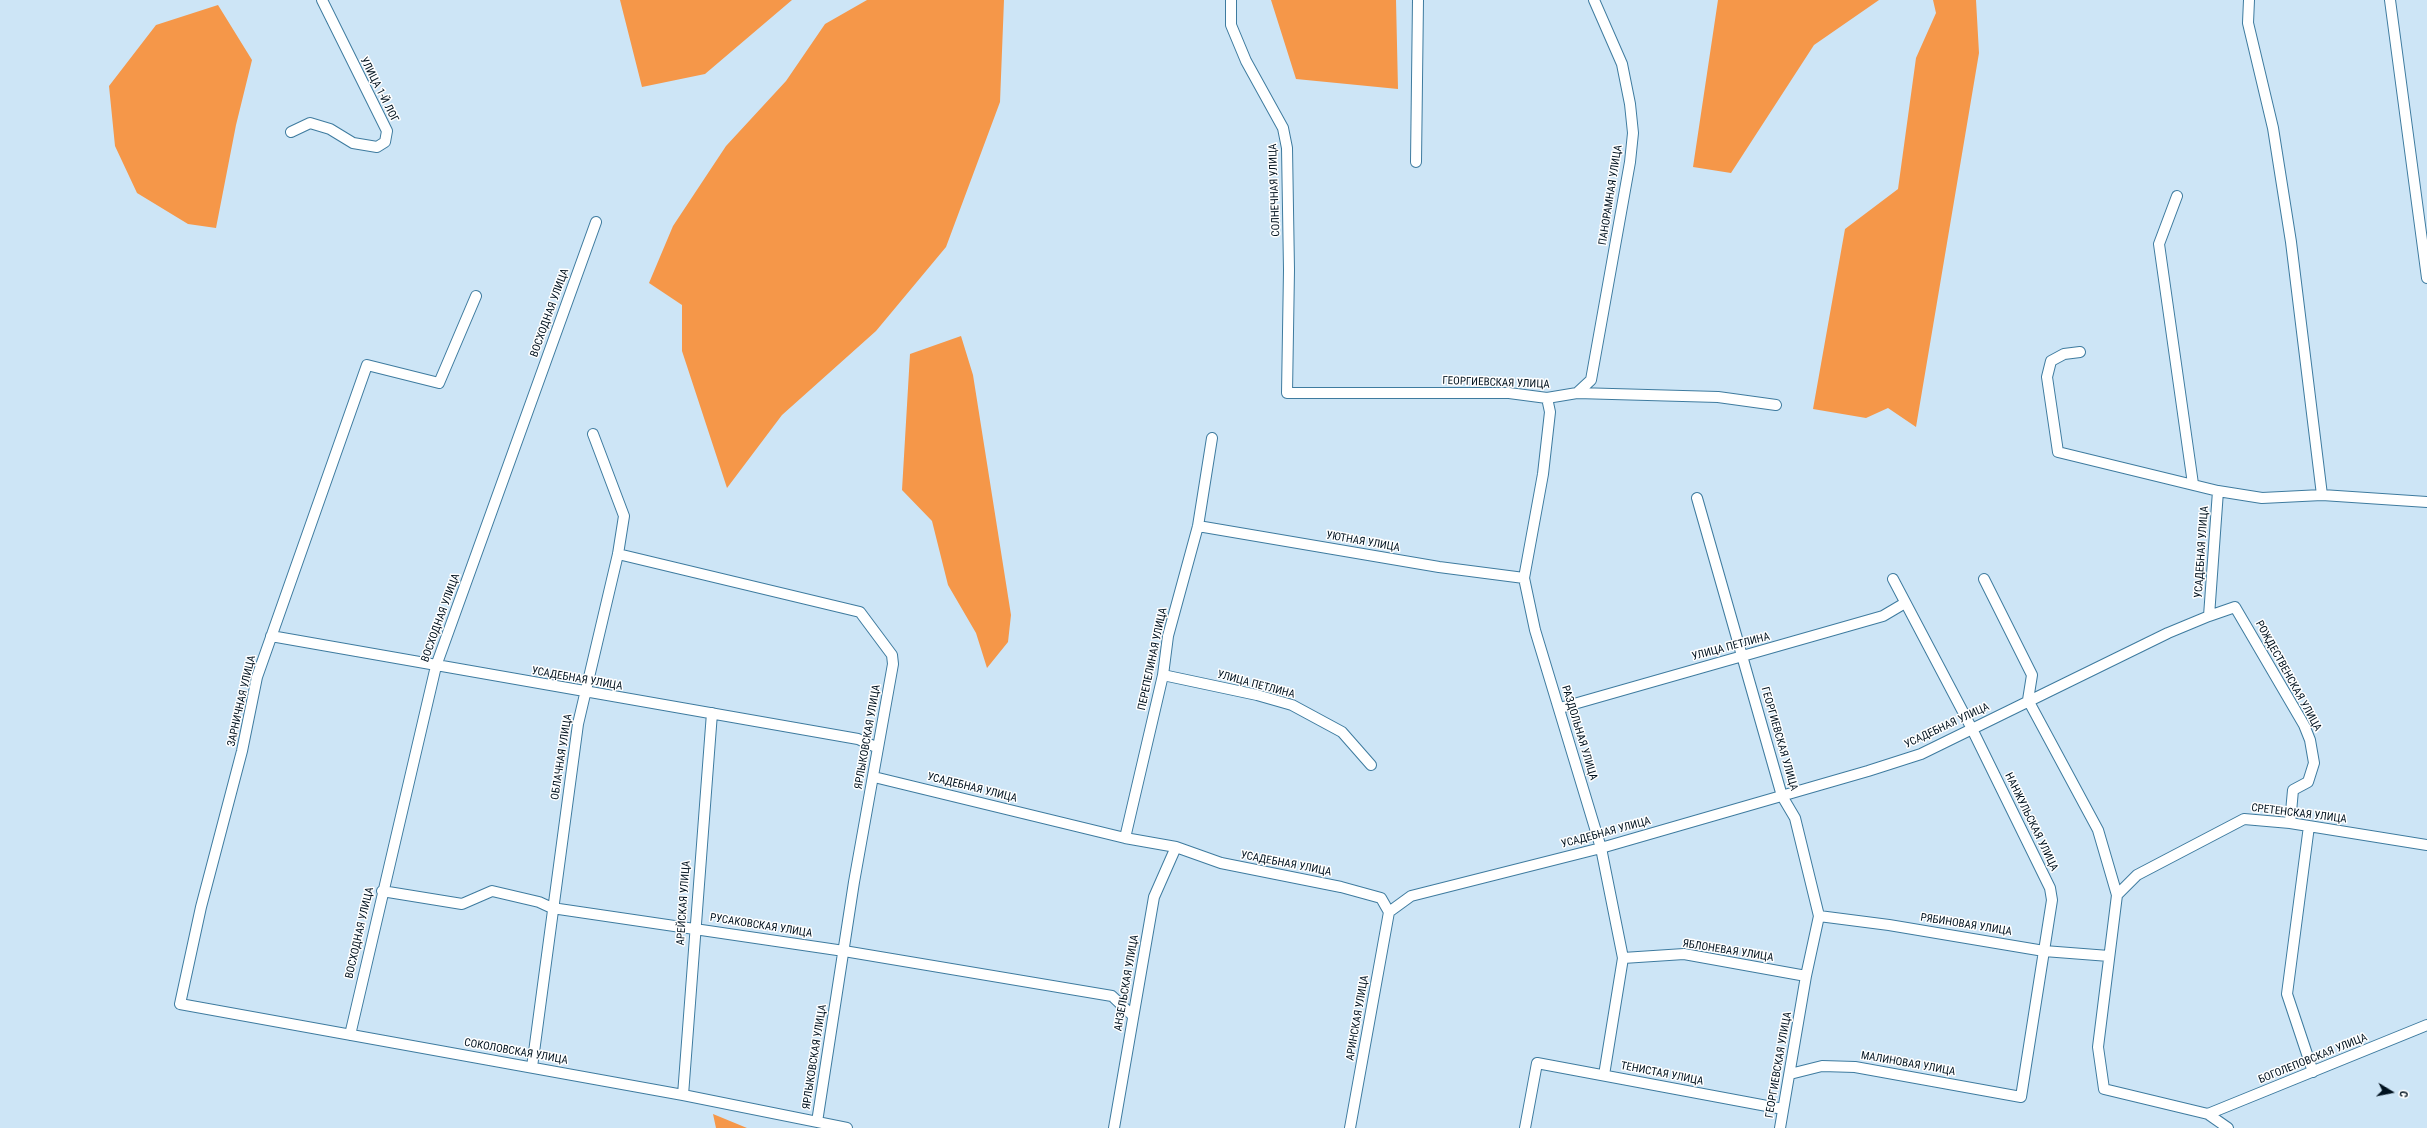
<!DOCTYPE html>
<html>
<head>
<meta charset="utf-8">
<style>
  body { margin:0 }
  #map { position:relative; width:2427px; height:1128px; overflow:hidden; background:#cde5f6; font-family:"Roboto Condensed",sans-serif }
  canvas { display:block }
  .north { position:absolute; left:2371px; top:1072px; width:40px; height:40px; -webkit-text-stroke:3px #fff; paint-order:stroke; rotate:100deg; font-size:11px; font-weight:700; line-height:16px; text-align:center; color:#00121f }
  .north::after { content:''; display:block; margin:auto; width:14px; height:18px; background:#00121f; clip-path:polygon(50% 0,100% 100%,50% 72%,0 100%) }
</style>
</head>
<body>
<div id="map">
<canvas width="2427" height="1128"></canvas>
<div class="north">С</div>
</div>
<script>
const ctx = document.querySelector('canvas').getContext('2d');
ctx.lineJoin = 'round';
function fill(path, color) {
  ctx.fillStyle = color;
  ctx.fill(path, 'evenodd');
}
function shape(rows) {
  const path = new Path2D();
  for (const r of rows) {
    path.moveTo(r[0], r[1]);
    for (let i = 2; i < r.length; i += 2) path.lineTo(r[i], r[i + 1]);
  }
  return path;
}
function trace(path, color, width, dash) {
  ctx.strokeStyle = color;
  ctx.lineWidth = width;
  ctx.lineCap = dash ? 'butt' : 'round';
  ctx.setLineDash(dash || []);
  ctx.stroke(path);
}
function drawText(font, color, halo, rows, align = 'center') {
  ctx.font = font + ' "Roboto Condensed",sans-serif';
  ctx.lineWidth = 3;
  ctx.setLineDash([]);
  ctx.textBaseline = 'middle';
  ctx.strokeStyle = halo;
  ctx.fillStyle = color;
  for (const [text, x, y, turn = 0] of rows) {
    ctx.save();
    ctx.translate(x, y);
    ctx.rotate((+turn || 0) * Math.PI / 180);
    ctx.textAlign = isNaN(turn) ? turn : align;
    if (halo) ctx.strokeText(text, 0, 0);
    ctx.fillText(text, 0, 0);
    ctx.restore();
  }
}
fill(shape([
  [620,0,792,0,705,74,642,87],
  [867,0,1004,0,1000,102,946,247,876,331,782,415,727,488,682,351,682,305,649,283,673,226,726,146,786,81,825,24],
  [1271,0,1396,0,1398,89,1296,79],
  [1718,0,1879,0,1814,45,1731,173,1693,167],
  [1933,0,1976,0,1979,53,1916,427,1888,408,1866,418,1813,409,1845,229,1898,189,1916,58,1936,13],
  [218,5,252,60,236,125,216,228,188,224,137,193,115,146,109,86,156,25],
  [961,336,973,375,1011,615,1008,642,987,668,976,633,948,585,932,521,902,490,910,354],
  [713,1114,747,1128,716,1128]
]), '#f59749');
const minor = shape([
  [1231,0,1231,25,1246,61,1283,128,1287,148,1289,270,1287,393,1509,393,1547,398,1577,393,1718,397,1776,405],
  [2249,0,2248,23,2273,128,2291,242,2322,495],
  [2390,0,2427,278],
  [291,132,310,123,330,129,353,143,377,147,385,142,387,131,322,0],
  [1416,162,1418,0],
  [2177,196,2159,244,2193,484],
  [476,296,439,383,367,365,257,677,242,751,201,907,180,1004,683,1095,847,1128],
  [2080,352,2064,354,2051,361,2047,377,2058,452,2218,491,2262,498,2322,495,2427,502],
  [1577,393,1591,380,1630,162,1633,133,1630,104,1622,64,1594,0],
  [1547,398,1550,412,1543,474,1524,578,1535,630,1601,848,1623,958,1604,1075],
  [1697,498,1782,796,1795,818,1819,916,1806,976,1780,1128],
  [1198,526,1439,567,1524,578],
  [618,554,860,612,892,655,893,664,854,882,817,1122],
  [1984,579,2032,675,2028,700,2098,830,2117,895,2098,1047,2104,1089,2208,1114,2228,1128],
  [2209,616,2235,607,2304,725,2310,740,2314,763,2308,782,2293,790,2290,823],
  [271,636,858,739,878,748],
  [1163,675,1257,695,1292,705,1342,732,1371,765],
  [1560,708,1883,616,1905,603],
  [874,777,1125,838,1176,847,1221,863,1341,887,1381,898,1389,912],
  [2309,826,2287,994,2313,1072],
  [1125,838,1163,675,1168,636,1198,526,1212,438],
  [382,891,462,904,492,891,539,902,552,908,844,951,1112,996,1133,1016],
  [2117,895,2137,875,2244,819,2290,823,2427,845],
  [1389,912,1411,896,1601,848,1868,771,1921,754,2168,633,2209,616,2218,491],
  [1819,916,1889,925,2044,951,2109,956],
  [1623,958,1684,954,1806,976],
  [350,1035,436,666,596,222],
  [532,1067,578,724,618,554,624,516,593,434],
  [1790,1074,1822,1066,1855,1067,2021,1097,2052,900,2050,888,1972,729,1893,579],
  [683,1095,712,713],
  [2208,1114,2427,1025],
  [1114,1128,1154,897,1176,847],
  [1350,1128,1389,912],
  [1525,1128,1537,1063,1783,1109]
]);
trace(minor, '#3e7b9f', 12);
trace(minor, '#fff', 10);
drawText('11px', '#00121f', '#fff', [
  ["УЛИЦА 1-Й ЛОГ",379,90,63],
  ["СОЛНЕЧНАЯ УЛИЦА",1275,190,-92],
  ["ПАНОРАМНАЯ УЛИЦА",1611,195,-81],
  ["ВОСХОДНАЯ УЛИЦА",550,313,-70],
  ["ГЕОРГИЕВСКАЯ УЛИЦА",1496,383,2],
  ["УЮТНАЯ УЛИЦА",1363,542,10],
  ["УСАДЕБНАЯ УЛИЦА",2202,552,-86],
  ["ВОСХОДНАЯ УЛИЦА",441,618,-70],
  ["УЛИЦА ПЕТЛИНА",1731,647,-15],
  ["ПЕРЕПЕЛИНАЯ УЛИЦА",1153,659,-78],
  ["РОЖДЕСТВЕНСКАЯ УЛИЦА",2288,676,61],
  ["УСАДЕБНАЯ УЛИЦА",577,679,10],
  ["УЛИЦА ПЕТЛИНА",1256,685,15],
  ["ЗАРНИЧНАЯ УЛИЦА",242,701,-77],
  ["УСАДЕБНАЯ УЛИЦА",1947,726,-25],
  ["РАЗДОЛЬНАЯ УЛИЦА",1579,733,73],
  ["ЯРЛЫКОВСКАЯ УЛИЦА",868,737,-80],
  ["ГЕОРГИЕВСКАЯ УЛИЦА",1779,739,74],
  ["ОБЛАЧНАЯ УЛИЦА",562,757,-81],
  ["УСАДЕБНАЯ УЛИЦА",972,788,14],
  ["СРЕТЕНСКАЯ УЛИЦА",2299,814,7],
  ["НАНЖУЛЬСКАЯ УЛИЦА",2031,822,64],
  ["УСАДЕБНАЯ УЛИЦА",1606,833,-15],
  ["УСАДЕБНАЯ УЛИЦА",1286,864,11],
  ["АРЕЙСКАЯ УЛИЦА",684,903,-86],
  ["РЯБИНОВАЯ УЛИЦА",1966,925,9],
  ["РУСАКОВСКАЯ УЛИЦА",761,926,9],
  ["ВОСХОДНАЯ УЛИЦА",360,933,-77],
  ["ЯБЛОНЕВАЯ УЛИЦА",1728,951,9],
  ["АНЗЕЛЬСКАЯ УЛИЦА",1127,983,-80],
  ["АРИНСКАЯ УЛИЦА",1358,1018,-80],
  ["СОКОЛОВСКАЯ УЛИЦА",516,1052,10],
  ["ЯРЛЫКОВСКАЯ УЛИЦА",815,1057,-81],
  ["БОГОЛЕПОВСКАЯ УЛИЦА",2313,1059,-22],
  ["МАЛИНОВАЯ УЛИЦА",1908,1064,10],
  ["ГЕОРГИЕВСКАЯ УЛИЦА",1779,1065,-80],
  ["ТЕНИСТАЯ УЛИЦА",1662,1074,11]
]);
</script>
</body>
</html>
